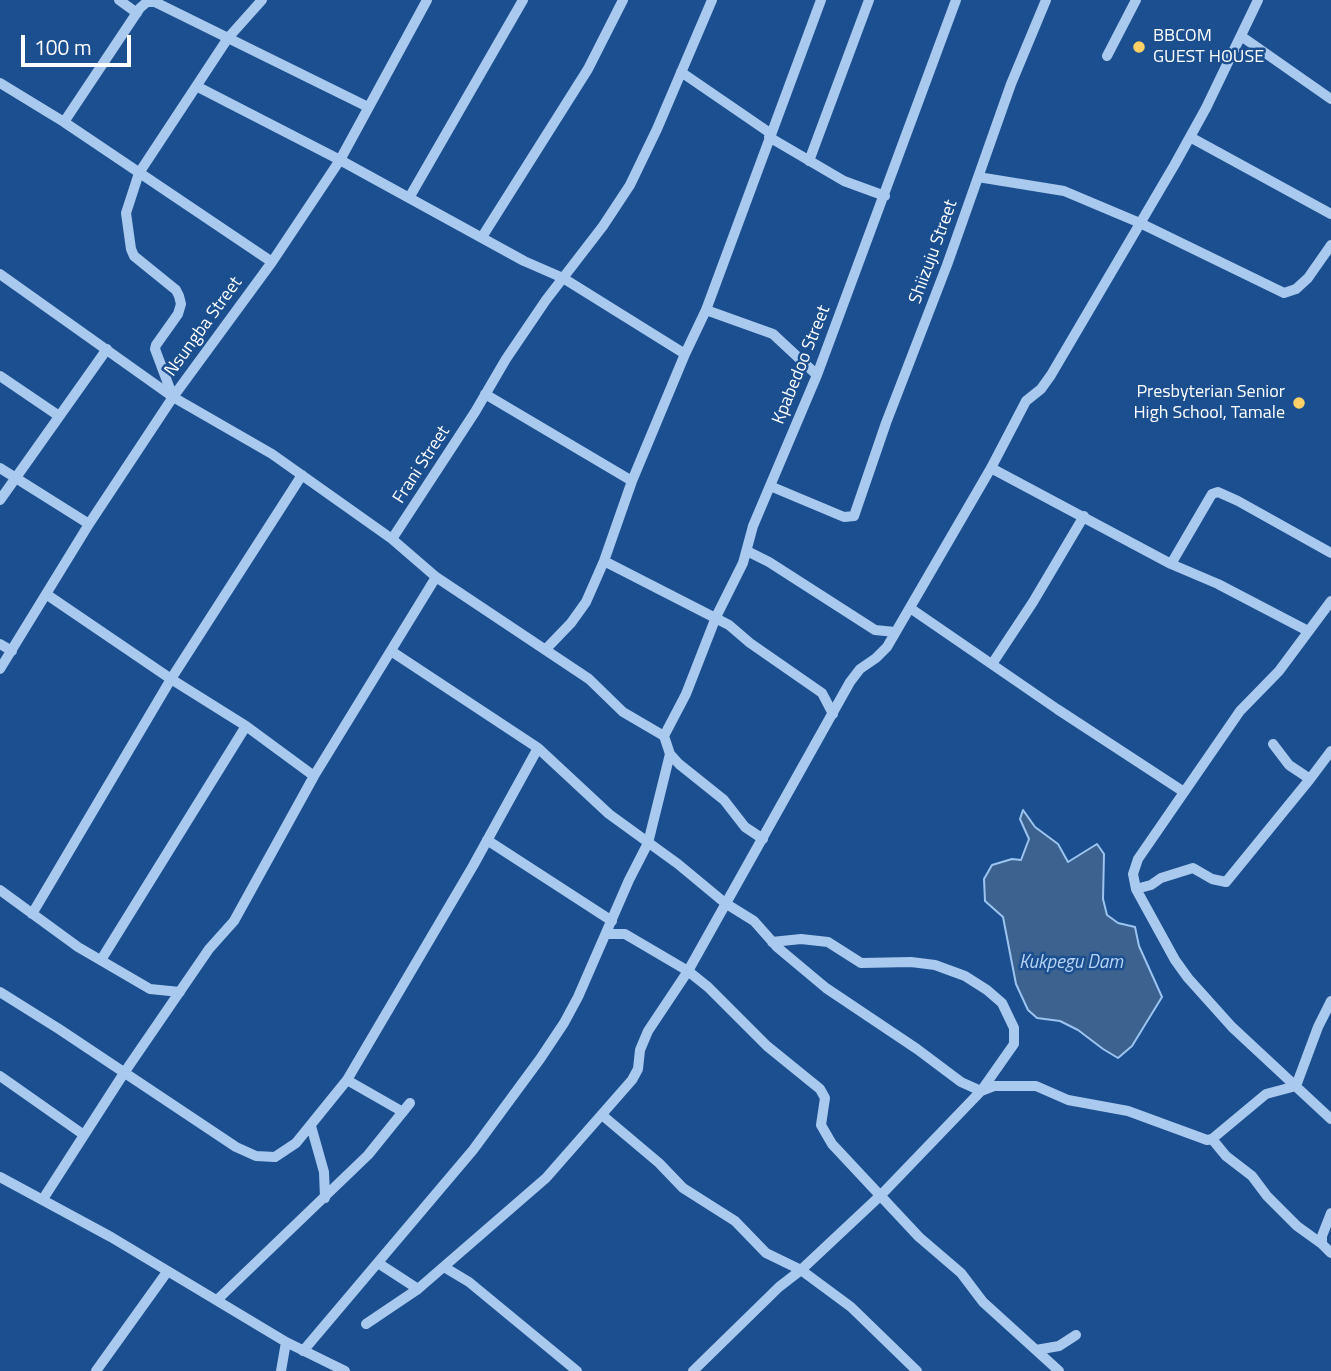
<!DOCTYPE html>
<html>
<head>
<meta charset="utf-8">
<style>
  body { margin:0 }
  #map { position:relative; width:1331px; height:1371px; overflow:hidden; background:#1b4f8f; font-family:"Titillium Web",sans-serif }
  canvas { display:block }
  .scale { position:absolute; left:21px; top:35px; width:110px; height:32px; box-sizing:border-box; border:4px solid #fff; border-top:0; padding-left:9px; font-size:21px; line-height:24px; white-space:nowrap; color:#fff; -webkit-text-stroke:5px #1b4f8f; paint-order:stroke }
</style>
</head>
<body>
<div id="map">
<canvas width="1331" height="1371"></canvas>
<div class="scale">100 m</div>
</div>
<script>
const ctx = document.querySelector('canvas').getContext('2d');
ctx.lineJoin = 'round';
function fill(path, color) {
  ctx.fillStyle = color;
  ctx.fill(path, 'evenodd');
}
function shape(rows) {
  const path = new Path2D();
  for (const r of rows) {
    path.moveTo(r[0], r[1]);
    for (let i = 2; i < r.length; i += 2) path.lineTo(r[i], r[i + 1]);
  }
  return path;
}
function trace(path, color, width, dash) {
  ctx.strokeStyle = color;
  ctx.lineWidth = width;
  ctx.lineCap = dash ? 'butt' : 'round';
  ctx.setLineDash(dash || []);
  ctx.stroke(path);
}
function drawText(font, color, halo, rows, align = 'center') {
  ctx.font = font + ' "Titillium Web",sans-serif';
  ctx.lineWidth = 5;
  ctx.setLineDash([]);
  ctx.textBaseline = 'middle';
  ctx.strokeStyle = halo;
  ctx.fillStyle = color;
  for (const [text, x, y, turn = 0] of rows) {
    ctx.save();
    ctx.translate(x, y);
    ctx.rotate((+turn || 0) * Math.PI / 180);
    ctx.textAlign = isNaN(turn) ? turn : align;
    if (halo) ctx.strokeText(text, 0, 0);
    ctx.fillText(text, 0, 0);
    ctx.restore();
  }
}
const water = shape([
  [1023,810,1035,827,1058,844,1068,862,1097,844,1104,854,1103,899,1107,915,1118,923,1135,927,1139,946,1162,997,1132,1046,1118,1058,1103,1049,1078,1030,1060,1021,1037,1018,1028,1010,1016,984,1003,917,985,901,984,879,992,865,1012,859,1021,860,1029,839,1020,819,1023,810]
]);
fill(water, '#3c6290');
trace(water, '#9cc4f0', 2);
trace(shape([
  [119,0,137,13],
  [1241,36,1331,99],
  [1107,56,1136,0],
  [681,72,770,133],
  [0,83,64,122,272,262],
  [198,87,340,160,524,261,563,278,685,354],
  [64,122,140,8,147,2,155,2,368,107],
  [769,137,844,181,885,196],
  [1190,137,1331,214],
  [809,161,869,0],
  [978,177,1064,191,1140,223,1284,293,1296,289,1308,278,1331,245],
  [409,198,523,0],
  [482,237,588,69,623,0],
  [0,274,173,397,272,454,392,539,475,412,506,359,546,300,603,226,630,185,657,129,712,0],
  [706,310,773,334,817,375],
  [0,376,59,416],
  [485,394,632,481],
  [173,397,155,349,156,345,178,314,181,304,179,296,176,290,134,256,131,249,126,213,139,173,228,38,262,0],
  [0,468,89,524],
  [991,468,1171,564,1218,584,1308,631],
  [770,486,844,517,854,516,886,423,947,265,1011,84,1046,0],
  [0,500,107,349],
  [392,539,436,577,589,679,623,712,664,736,670,754,679,764,724,800,745,827,763,839],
  [747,551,769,562,875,630,895,632],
  [604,561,729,625,750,643,822,693,833,714],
  [1171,564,1209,499,1212,494,1218,492,1238,501,1331,553],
  [46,594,171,679,246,726,314,776],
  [1331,601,1279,671,1240,711,1138,859,1133,874,1136,889,1175,960,1188,978,1232,1027,1331,1119],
  [910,608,1057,709,1184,792],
  [0,644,12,651],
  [545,650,571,623,586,602,604,561,632,481,685,354,706,310,821,0],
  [391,651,538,748,609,814,678,864,725,903,754,921,777,947,826,988,917,1049,961,1082,981,1091,994,1086,1036,1086,1068,1100,1128,1111,1207,1140,1212,1139,1266,1094,1296,1086,1318,1027,1331,1001],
  [992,664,1033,602,1084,516],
  [0,669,89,524,173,397,272,262,340,160,427,0],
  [664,736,686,694,716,617,743,563,753,526,817,375,956,0],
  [1310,779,1331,751],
  [487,840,612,921],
  [1136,889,1151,885,1161,878,1193,868,1212,879,1226,882,1310,779,1289,765,1273,744],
  [0,890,78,947,150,989,180,992],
  [32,914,171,679,302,475],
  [606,934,625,934,688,971,708,987,767,1046,820,1089,825,1098,821,1125,832,1144,919,1237,961,1273,983,1302,1059,1371],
  [101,960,246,726],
  [0,992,59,1029,236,1147,256,1156,275,1157,296,1143,347,1080,473,866,538,748],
  [0,1076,84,1135],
  [347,1080,403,1112],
  [602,1115,659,1163,683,1188,735,1221,766,1253,801,1270,851,1307,917,1371],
  [311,1126,324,1172,325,1198],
  [1212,1139,1226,1156,1252,1176,1267,1196,1297,1226,1322,1244],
  [0,1177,111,1237,286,1342,345,1371],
  [43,1199,124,1073,209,949,234,921,314,776,436,577],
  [1331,1213,1322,1236,1322,1244,1331,1253],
  [378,1263,418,1289],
  [444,1267,469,1282,577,1371],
  [217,1300,368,1155,410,1103],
  [366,1324,418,1289,546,1178,632,1080,638,1069,640,1050,648,1031,688,971,850,682,860,669,876,658,887,647,991,468,1026,401,1041,389,1051,375,1175,164,1206,108,1258,0],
  [1036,1350,1059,1346,1076,1335],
  [303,1351,473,1150,540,1059,564,1023,578,997,629,880,648,843,670,754],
  [96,1371,167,1272],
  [281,1371,286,1342],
  [693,1371,779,1287,801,1270,881,1195,981,1091,1014,1044,1014,1028,1002,1003,987,990,965,976,935,965,911,962,861,963,828,942,801,939,772,942]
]), '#a9c9ee', 10);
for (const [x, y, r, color] of [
  [1139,47,7,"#ffd166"],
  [1299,403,7,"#ffd166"]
]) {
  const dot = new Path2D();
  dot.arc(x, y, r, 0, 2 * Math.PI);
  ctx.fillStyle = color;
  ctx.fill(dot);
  trace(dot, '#1b4f8f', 2.5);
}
drawText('18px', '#fff', '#1b4f8f', [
  ["BBCOM",1153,37],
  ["GUEST HOUSE",1153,58],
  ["Presbyterian Senior",1285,393,"right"],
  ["High School, Tamale",1285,414,"right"]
], 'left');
drawText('18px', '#fff', '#1b4f8f', [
  ["Shiizuju Street",934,252,-70],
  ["Nsungba Street",204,327,-54],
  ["Kpabedoo Street",802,365,-68],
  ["Frani Street",422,465,-57]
]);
drawText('italic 19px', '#b5d3f5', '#1b4f8f', [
  ["Kukpegu Dam",1071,963]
]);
</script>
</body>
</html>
